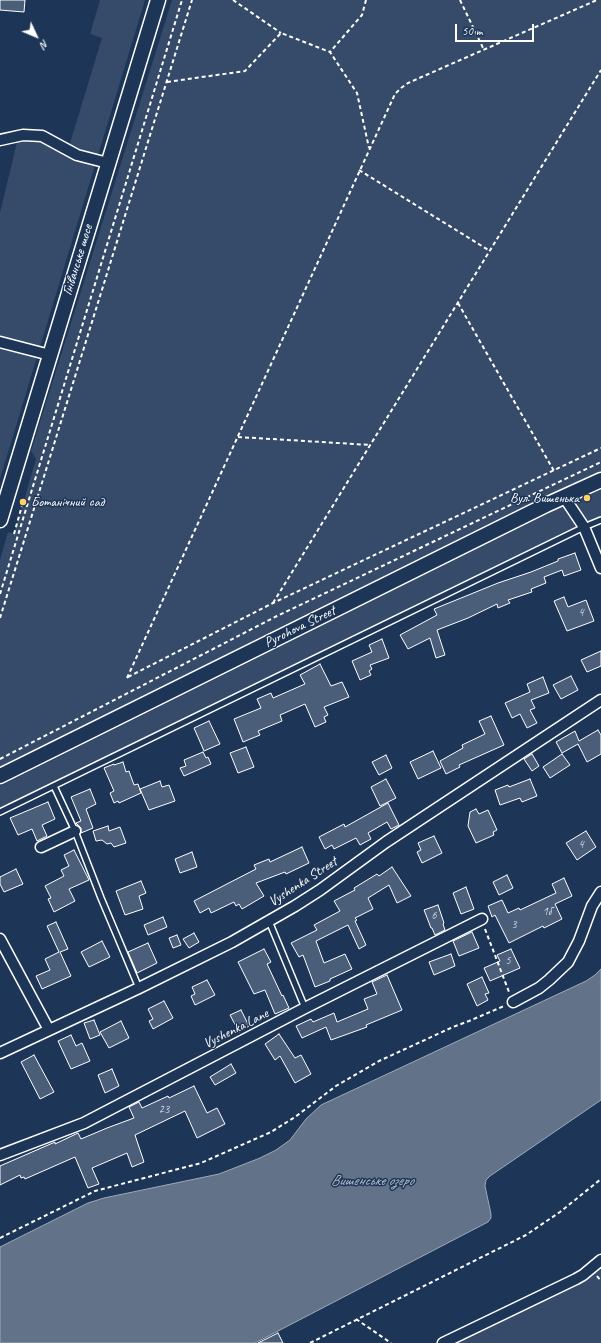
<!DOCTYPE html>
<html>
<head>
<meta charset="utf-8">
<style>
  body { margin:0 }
  #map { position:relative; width:601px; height:1343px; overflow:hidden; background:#1d3557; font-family:Caveat,sans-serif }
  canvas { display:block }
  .north { position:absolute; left:16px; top:16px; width:40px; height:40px; -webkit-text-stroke:3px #1d3557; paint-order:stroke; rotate:134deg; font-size:11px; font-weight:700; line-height:16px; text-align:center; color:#fff }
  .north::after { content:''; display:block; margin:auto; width:14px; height:18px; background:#fff; clip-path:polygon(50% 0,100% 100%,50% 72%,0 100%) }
  .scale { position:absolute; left:455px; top:24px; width:79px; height:18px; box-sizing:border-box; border:2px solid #fff; border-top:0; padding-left:5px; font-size:12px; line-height:14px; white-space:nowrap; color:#fff; -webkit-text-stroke:3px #1d3557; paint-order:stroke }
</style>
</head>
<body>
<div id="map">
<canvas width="601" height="1343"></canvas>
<div class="north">N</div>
<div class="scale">50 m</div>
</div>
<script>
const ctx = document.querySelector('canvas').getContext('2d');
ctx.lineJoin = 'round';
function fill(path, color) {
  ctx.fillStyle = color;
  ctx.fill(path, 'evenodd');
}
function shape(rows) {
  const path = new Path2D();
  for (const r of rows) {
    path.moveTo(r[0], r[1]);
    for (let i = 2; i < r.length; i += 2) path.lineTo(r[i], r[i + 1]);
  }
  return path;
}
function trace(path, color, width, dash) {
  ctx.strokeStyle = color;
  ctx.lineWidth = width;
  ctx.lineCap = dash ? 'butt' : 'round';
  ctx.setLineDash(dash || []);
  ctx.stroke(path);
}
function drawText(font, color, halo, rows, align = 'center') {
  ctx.font = font + ' Caveat,sans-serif';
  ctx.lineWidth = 3;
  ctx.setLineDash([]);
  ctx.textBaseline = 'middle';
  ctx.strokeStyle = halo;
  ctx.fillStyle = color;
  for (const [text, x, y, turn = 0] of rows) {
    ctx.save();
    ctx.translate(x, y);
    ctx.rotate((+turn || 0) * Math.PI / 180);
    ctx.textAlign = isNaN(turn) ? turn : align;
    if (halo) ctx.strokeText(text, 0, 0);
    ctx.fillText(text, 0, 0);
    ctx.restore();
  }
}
fill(shape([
  [100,0,145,0,0,479,0,213,17,142,41,141,67,153,102,38,90,34],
  [172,0,601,0,601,480,0,772,0,560,8,532,14,534,36,459,31,451],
  [601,488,601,520,0,812,0,786,568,503],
  [601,1260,601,1343,443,1343,576,1279]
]), '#364b69');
const water = shape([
  [601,969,601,1100,490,1176,486,1180,485,1186,491,1214,491,1218,488,1222,255,1343,0,1343,0,1247,88,1203,104,1198,219,1174,260,1158,276,1150,290,1140,306,1119,321,1105,586,981,595,975,601,969]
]);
fill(water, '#617289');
trace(water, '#a0aab8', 1);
const building = shape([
  [0,0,25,0,24,12,0,10,0,0],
  [575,553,581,570,564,576,562,570,544,577,546,583,531,589,532,592,508,600,510,603,498,608,497,604,468,618,437,630,445,655,436,658,430,638,408,649,400,635,437,615,434,609,498,583,531,572,558,561,558,559,575,553],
  [564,597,568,607,586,600,594,621,567,631,554,601,564,597],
  [382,639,389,658,370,665,372,669,369,671,371,675,360,680,352,661,372,652,369,645,382,639],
  [601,651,601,666,587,672,581,660,601,651],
  [320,664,331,686,342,682,349,697,324,707,328,715,324,717,326,722,315,727,305,704,280,715,282,721,258,731,260,735,243,742,234,719,261,708,257,699,271,693,273,698,305,684,300,675,320,664],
  [571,676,578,690,561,699,553,685,571,676],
  [543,677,549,693,531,700,535,708,530,710,537,723,527,728,520,714,512,718,505,703,530,692,527,684,543,677],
  [491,716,504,745,459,765,460,767,446,774,440,761,463,748,462,745,485,734,479,721,491,716],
  [209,721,220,744,204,751,194,728,209,721],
  [598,730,601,735,601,754,587,762,578,744,562,753,556,742,575,731,579,741,598,730],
  [246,747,254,767,238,773,230,753,246,747],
  [433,751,441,768,418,779,410,762,433,751],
  [203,752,206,758,208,757,211,764,184,776,180,768,186,766,184,760,203,752],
  [532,754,539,766,532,771,524,759,532,754],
  [562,754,570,765,550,778,543,767,562,754],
  [386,755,392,768,379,775,372,762,386,755],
  [123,762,126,772,129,771,134,785,138,784,141,793,119,803,118,801,114,803,110,793,114,791,104,768,114,764,114,765,123,762],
  [386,779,396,798,380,806,371,787,386,779],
  [530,779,537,796,522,802,520,798,500,805,495,790,508,785,509,787,530,779],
  [160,781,162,787,169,785,175,801,149,810,140,789,160,781],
  [90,789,96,804,86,809,93,828,81,833,81,828,76,823,81,821,71,797,90,789],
  [48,802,55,819,42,825,47,836,37,841,32,829,18,835,10,818,48,802],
  [388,803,399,825,391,829,387,822,368,833,371,839,360,845,356,838,334,849,332,845,325,849,319,837,344,824,345,827,388,803],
  [476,809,479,814,488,810,497,830,493,832,494,835,476,843,468,826,470,812,476,809],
  [108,826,109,831,120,827,126,843,114,847,111,843,107,844,102,840,96,841,93,831,108,826],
  [586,831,596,847,577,860,566,843,586,831],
  [434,836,442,853,422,863,417,852,421,850,418,843,434,836],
  [302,847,309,863,286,874,285,872,256,883,264,896,242,909,239,904,236,906,234,902,211,913,209,908,200,913,194,901,256,869,254,865,269,859,270,862,302,847],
  [74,850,89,880,69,889,75,901,54,912,48,899,51,898,45,886,64,876,61,870,69,866,64,855,74,850],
  [192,852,197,867,180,873,175,859,192,852],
  [392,867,411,896,397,903,389,885,368,898,373,909,355,918,357,920,355,921,366,945,359,949,348,925,316,941,324,963,345,954,352,969,330,979,330,981,315,987,303,955,299,957,291,943,317,930,314,925,340,911,334,901,355,890,354,888,377,874,379,876,392,867],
  [16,869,23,884,4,892,0,884,0,877,16,869],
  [507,875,513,888,499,895,493,882,507,875],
  [564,878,572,896,555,904,562,919,544,928,543,926,509,943,495,915,492,917,488,906,502,900,508,913,519,908,520,910,556,893,552,884,564,878],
  [141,881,146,893,139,896,143,909,125,915,116,891,141,881],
  [466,887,474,909,461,914,453,893,466,887],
  [438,905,444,923,443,924,445,930,435,935,432,928,431,928,424,910,438,905],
  [163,917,167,927,148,935,144,925,163,917],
  [56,922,68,949,60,952,71,976,42,989,36,976,50,970,45,959,59,952,47,926,56,922],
  [472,932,479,948,459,956,453,941,472,932],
  [194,933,199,942,189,948,183,939,194,933],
  [177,935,181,945,173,948,169,938,177,935],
  [102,941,110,957,89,967,81,952,102,941],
  [148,943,157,963,137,973,128,952,148,943],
  [264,949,271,962,267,964,282,996,283,995,289,1008,275,1014,265,990,254,994,238,962,264,949],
  [511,949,520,968,490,981,484,968,500,961,497,955,511,949],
  [451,954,455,966,434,975,429,962,451,954],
  [387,975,402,1010,366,1025,367,1027,331,1040,326,1027,302,1038,296,1026,311,1019,313,1022,334,1013,337,1022,368,1009,364,999,377,994,372,982,387,975],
  [482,977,489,993,485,994,488,1000,477,1006,467,984,482,977],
  [207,980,215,995,195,1005,191,996,195,994,192,987,207,980],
  [164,1001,173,1018,153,1029,149,1021,153,1019,148,1009,164,1001],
  [241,1010,249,1026,239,1032,230,1015,241,1010],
  [94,1020,100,1035,90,1039,84,1023,94,1020],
  [121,1021,129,1038,109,1048,100,1032,121,1021],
  [279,1034,295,1058,301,1055,311,1074,295,1083,280,1056,275,1060,265,1044,279,1034],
  [71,1035,76,1046,82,1043,90,1061,71,1069,58,1041,71,1035],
  [34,1055,54,1092,40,1099,21,1062,34,1055],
  [231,1064,236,1073,215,1085,210,1077,231,1064],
  [112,1069,119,1086,105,1093,98,1075,112,1069],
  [194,1086,207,1113,217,1108,225,1124,197,1138,185,1111,135,1135,144,1162,132,1167,127,1153,92,1168,99,1184,88,1188,75,1157,25,1179,24,1177,21,1178,20,1175,0,1185,0,1166,55,1142,55,1144,78,1133,81,1139,107,1128,134,1118,129,1107,139,1102,142,1108,168,1096,169,1098,194,1086],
  [278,1333,283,1343,258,1343,278,1333]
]);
fill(building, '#4a5d79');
trace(building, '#fff', 1);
const lane = shape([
  [54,786,75,831,101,898,139,988],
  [0,812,584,527,601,520],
  [269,921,305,1008]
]);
const street = shape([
  [0,140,23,135,42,136,77,155,108,163],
  [0,342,50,355],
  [564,496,568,503,584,527,601,568],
  [41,847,75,831],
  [0,939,49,1030],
  [513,1002,539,988,549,980,568,962,579,941,592,906,601,892],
  [0,1053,139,988,232,942,295,906,320,890,386,842,601,700],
  [0,1155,84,1123,305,1008,482,919],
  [443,1343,576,1279,583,1275,601,1260]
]);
const secondary = shape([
  [0,520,158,0],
  [0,776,546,505,601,480]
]);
trace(lane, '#fff', 8);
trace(street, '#fff', 13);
trace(secondary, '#fff', 17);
trace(shape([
  [233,0,281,33],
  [366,0,362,15,330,52,357,93,369,148],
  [460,0,484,50],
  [167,82,245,71,281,33,330,52],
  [359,170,490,251],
  [458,303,554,471],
  [238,437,371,445],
  [14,534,23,502],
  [0,594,182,0],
  [273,603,601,70],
  [0,618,192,0],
  [128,677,273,603,601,448],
  [127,678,395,94,401,88,408,83,597,0],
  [0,759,277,616,601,462],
  [485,929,509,992],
  [0,1238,95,1191,201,1163,271,1132,295,1117,336,1086,379,1061,453,1027,469,1021,504,1006],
  [597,1276,601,1281],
  [356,1319,391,1343],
  [310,1343,526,1235,560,1212,601,1179]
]), '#fff', 2, [4, 3]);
trace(lane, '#1d3557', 5);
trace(street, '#1d3557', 10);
trace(secondary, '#1d3557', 14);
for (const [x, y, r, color] of [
  [587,498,4,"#ffd166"],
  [23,502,4,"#ffd166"]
]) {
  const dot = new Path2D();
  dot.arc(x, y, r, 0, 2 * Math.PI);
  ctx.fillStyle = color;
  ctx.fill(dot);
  trace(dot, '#1d3557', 1.5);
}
drawText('12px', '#d2d6de', null, [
  ["4",581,613],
  ["4",581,845],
  ["1б",547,912],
  ["6",434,916],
  ["3",514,925],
  ["5",508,961],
  ["23",164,1110]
]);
drawText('14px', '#fff', '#1d3557', [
  ["Гніванське шосе",78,260,-73],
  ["Pyrohova Street",300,627,-26],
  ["Vyshenka Street",303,882,-33],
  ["Vyshenka Lane",236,1029,-27]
]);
drawText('14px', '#fff', '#1d3557', [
  ["Вул. Вишенька",579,498],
  ["Ботанічний сад",31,502,"left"]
], 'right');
drawText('italic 15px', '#b8c0ca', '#1d3557', [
  ["Вишенське озеро",372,1181]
]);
</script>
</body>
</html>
